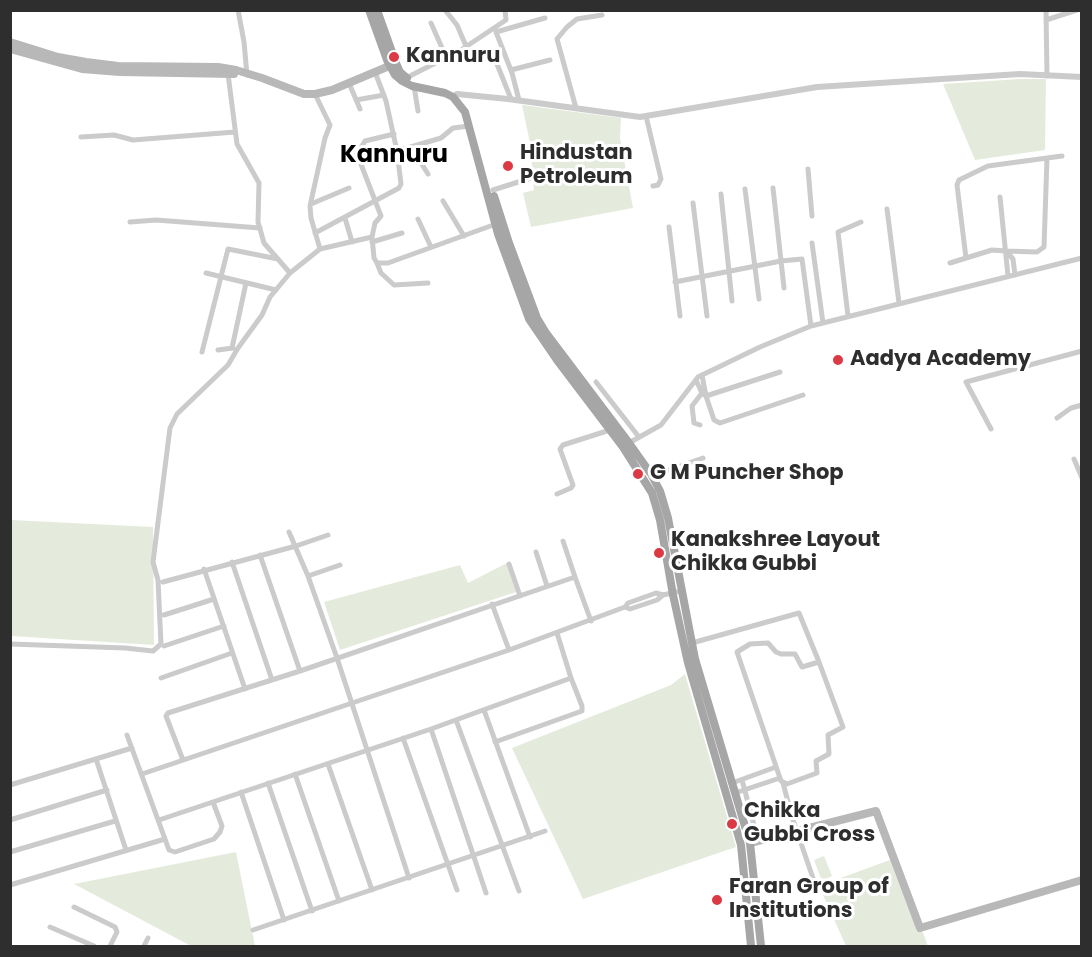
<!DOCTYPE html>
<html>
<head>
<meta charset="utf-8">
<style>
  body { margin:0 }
  #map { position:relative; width:1092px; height:957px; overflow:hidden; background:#fff; font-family:Poppins,sans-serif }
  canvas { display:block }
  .frame { position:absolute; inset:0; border:12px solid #2e2e2e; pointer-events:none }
</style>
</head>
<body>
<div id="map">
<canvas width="1092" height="957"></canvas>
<div class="frame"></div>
</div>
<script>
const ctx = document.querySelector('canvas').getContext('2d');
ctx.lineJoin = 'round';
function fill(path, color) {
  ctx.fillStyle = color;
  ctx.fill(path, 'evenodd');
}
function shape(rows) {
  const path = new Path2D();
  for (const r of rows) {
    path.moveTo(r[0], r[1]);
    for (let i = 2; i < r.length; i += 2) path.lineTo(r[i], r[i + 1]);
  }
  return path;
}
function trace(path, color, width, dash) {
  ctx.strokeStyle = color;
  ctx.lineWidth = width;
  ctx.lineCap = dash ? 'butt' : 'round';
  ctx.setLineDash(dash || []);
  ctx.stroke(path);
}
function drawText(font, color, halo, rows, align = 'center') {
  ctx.font = font + ' Poppins,sans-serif';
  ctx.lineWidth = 6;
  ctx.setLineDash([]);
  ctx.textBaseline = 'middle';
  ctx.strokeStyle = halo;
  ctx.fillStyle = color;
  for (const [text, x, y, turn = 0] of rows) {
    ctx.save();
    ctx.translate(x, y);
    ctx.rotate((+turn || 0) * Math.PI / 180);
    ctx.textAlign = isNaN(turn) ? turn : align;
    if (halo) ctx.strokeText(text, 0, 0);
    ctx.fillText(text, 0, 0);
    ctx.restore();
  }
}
fill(shape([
  [1020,79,1046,79,1045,150,975,160,943,84],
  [522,105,621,118,620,138,633,208,531,227,523,193,534,190,530,143],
  [11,520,153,527,154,645,11,636],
  [507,563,516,592,340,650,324,602,460,565,468,583],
  [685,674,736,847,583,899,512,748,671,685],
  [236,852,255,946,191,946,74,884],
  [824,856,832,876,822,881,814,860],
  [890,860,917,931,922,930,928,946,846,946,819,886]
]), '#e4ebdc');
trace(shape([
  [238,10,244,42,247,75],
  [445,10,457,25,466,46],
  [1046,10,1047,76],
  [1046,20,1077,10],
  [431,23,446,57],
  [493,54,511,99],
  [511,70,550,60],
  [406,78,461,50,506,20,505,10],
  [349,83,360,109],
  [414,86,418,111],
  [315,94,330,125,325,138,310,206,311,218,320,249],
  [356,100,384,95],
  [519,100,512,73,496,32,545,18],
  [576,108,557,39,567,27,577,19,602,15],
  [646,116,661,179,658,185,653,186],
  [81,137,114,135,133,140,235,132],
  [404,149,418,158,428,174],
  [397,151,441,138,453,128,469,126],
  [808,169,812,216],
  [773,188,784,288],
  [745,189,759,299],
  [493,190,531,178],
  [721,194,732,301],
  [1000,197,1008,276],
  [443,201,464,236],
  [693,203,707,316],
  [311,204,349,188],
  [887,209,899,303],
  [345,218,352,242],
  [418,219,431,247],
  [130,222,156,220,260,228],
  [669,227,680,316],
  [315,233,399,188,401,184,397,151,386,101,375,72],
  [372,237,375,223,381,216,357,154,365,141,394,134],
  [372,242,402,233],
  [812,243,823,323],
  [966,258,957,185,959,180,988,166,1062,156],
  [377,263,381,273,394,285,428,283],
  [950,263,992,250,1006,251],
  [206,273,276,290],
  [290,273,320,249,372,237,374,258,377,263,388,263,496,224],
  [1015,275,1013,259,1006,251,1037,252,1044,247,1047,158],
  [675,282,781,261,802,259,811,326],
  [848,316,838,232,861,222],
  [232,348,246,283],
  [218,350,233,348],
  [202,352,228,249,278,259],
  [780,372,706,396,714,420,720,423,803,395],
  [696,380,702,393,706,396,702,375],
  [596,382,639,437],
  [1057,418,1071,408,1082,405],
  [700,425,694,423,692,406,702,393],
  [991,429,966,382,1082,351],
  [627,444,661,425,698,377,760,347,811,326,1082,258],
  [1074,459,1082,478],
  [652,476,703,458],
  [557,494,571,488,573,485,560,449,563,445,610,430],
  [289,532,308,576,337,658,409,878],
  [563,541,575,577],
  [536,552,547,586],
  [260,555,300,671],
  [232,562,272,680],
  [509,564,520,596],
  [204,569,245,689],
  [308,576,340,565],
  [163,582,296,546,328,535],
  [663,595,657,600,630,609,625,607,628,603,656,593,663,595,681,591],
  [492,604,509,650],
  [164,615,214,599],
  [692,643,799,613,819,662,843,727,828,735,829,754,816,761,817,773,787,784,781,781,737,652,750,644,768,643,776,652,781,654,795,654,802,667,819,662],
  [10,644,125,648,153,651,161,644,158,580,153,562,170,428,177,414,228,365,238,348,262,315,270,297,290,273,264,243,258,222,259,183,237,144,228,74],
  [164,646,224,626],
  [161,678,232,653],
  [484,710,530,837],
  [456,720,519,891],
  [431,729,486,893],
  [127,735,169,850,175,852,214,839,220,832,222,826,213,802],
  [403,738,457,890],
  [495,742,582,711,582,706,571,678],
  [96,759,126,850],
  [183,760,166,716,168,713,300,671,575,577,591,621],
  [328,764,372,890],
  [142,774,509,650,625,607],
  [295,774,339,901],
  [742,780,758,840],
  [268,783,312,911],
  [732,783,776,767],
  [783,783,792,817,815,884],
  [10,785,132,748],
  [241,792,284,920],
  [735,793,780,778],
  [10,820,107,790],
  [159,820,431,729,571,678,557,633],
  [10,852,115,821],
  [10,885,165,839],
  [74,907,115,927,117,932,110,946],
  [50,927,94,946],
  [253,930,545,831],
  [144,946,148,938]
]), '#cbcbcb', 5);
trace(shape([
  [453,97,457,94,508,99,640,117,817,87,1020,74,1082,77]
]), '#cbcbcb', 6);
trace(shape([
  [10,42,58,57,86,62,118,66,218,67,236,70,262,78,304,94,315,94,332,90,394,64],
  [10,49,82,69,120,72,234,74],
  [750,843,876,811,920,928,1082,880]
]), '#b8b8b8', 8);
trace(shape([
  [369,10,387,60,395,75,402,81,412,86,445,93,453,97,465,112,498,234,529,319,557,360,623,447,652,493,660,520,673,595,688,663,741,845,751,946],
  [377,10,396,63,400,72,407,78],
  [494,196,509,243,537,318,546,333,629,443,651,474,660,491,668,518,695,659,750,843,761,946]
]), '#a6a6a6', 8);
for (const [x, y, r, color] of [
  [394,57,6,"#db3a45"],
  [508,166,6,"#db3a45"],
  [838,360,6,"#db3a45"],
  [638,474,6,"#db3a45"],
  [659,553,6,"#db3a45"],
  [732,824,6,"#db3a45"],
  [717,900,6,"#db3a45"]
]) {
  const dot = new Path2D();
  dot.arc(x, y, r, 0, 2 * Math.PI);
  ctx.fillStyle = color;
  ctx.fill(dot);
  trace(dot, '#fff', 2);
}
drawText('bold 21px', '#2e2e2e', '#fff', [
  ["Kannuru",406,57],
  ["Hindustan",520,154],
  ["Petroleum",520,178],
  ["Aadya Academy",850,360],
  ["G M Puncher Shop",650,474],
  ["Kanakshree Layout",671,541],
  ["Chikka Gubbi",671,565],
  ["Chikka",744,812],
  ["Gubbi Cross",744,836],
  ["Faran Group of",729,888],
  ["Institutions",729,912]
], 'left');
drawText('bold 24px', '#000', '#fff', [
  ["Kannuru",394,156]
]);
</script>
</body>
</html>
